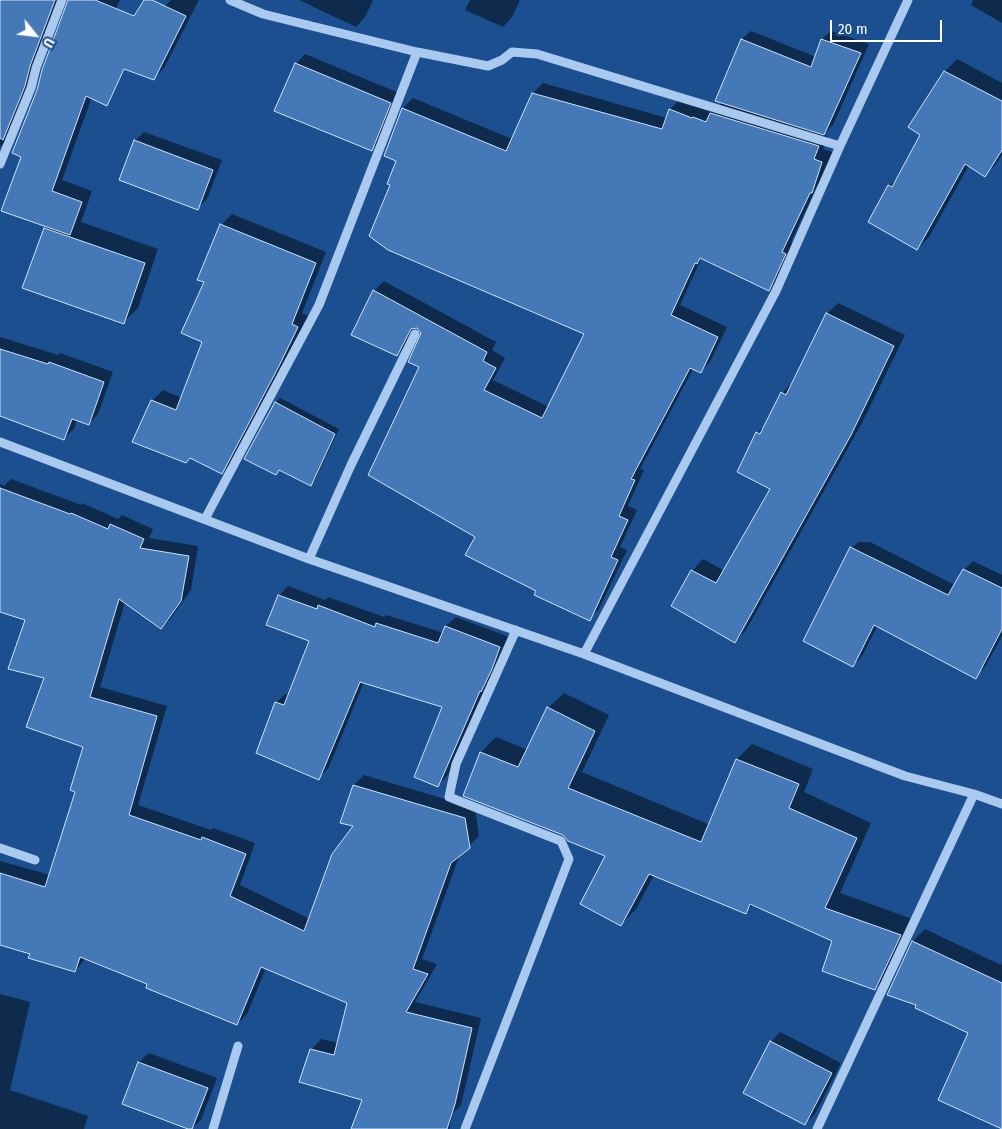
<!DOCTYPE html>
<html>
<head>
<meta charset="utf-8">
<style>
  body { margin:0 }
  #map { position:relative; width:1002px; height:1129px; overflow:hidden; background:#1b4f8f; font-family:"Fira Sans Condensed",sans-serif }
  canvas { display:block }
  .north { position:absolute; left:10px; top:10px; width:50px; height:50px; -webkit-text-stroke:4px #1b4f8f; paint-order:stroke; rotate:119deg; font-size:14px; font-weight:700; line-height:20px; text-align:center; color:#fff }
  .north::after { content:''; display:block; margin:auto; width:18px; height:22px; background:#fff; clip-path:polygon(50% 0,100% 100%,50% 72%,0 100%) }
  .scale { position:absolute; left:830px; top:20px; width:112px; height:22px; box-sizing:border-box; border:2px solid #fff; border-top:0; padding-left:6px; font-size:15px; line-height:18px; white-space:nowrap; color:#fff; -webkit-text-stroke:4px #1b4f8f; paint-order:stroke }
</style>
</head>
<body>
<div id="map">
<canvas width="1002" height="1129"></canvas>
<div class="north">U</div>
<div class="scale">20 m</div>
</div>
<script>
const ctx = document.querySelector('canvas').getContext('2d');
ctx.lineJoin = 'round';
function fill(path, color) {
  ctx.fillStyle = color;
  ctx.fill(path, 'evenodd');
}
function shape(rows) {
  const path = new Path2D();
  for (const r of rows) {
    path.moveTo(r[0], r[1]);
    for (let i = 2; i < r.length; i += 2) path.lineTo(r[i], r[i + 1]);
  }
  return path;
}
function trace(path, color, width, dash) {
  ctx.strokeStyle = color;
  ctx.lineWidth = width;
  ctx.lineCap = dash ? 'butt' : 'round';
  ctx.setLineDash(dash || []);
  ctx.stroke(path);
}
fill(shape([
  [0,0,61,0,10,137,0,147],
  [69,0,120,0,79,93,102,69,62,180,92,191,81,222,158,249,138,308,124,322,45,228,48,225,23,156,38,91],
  [171,0,199,0,164,68,153,79,110,62],
  [299,0,373,0,365,17,356,27],
  [470,0,520,0,512,17,503,27,465,10],
  [973,0,1002,0,1002,23,971,5],
  [751,31,816,57,822,39,831,31,869,44,833,125,823,135,828,136,823,149,832,152,822,181,817,186,791,242,795,244,779,279,769,289,702,257,680,305,727,327,710,362,700,372,693,369,640,469,644,470,628,506,637,510,620,547,627,550,599,609,589,619,537,591,476,537,421,366,423,334,419,327,416,328,407,345,397,355,374,291,384,281,496,342,492,350,505,358,493,380,549,407,585,334,391,184,398,160,385,155,403,108,413,98,512,139,533,93,543,83,667,118,670,109,680,99,713,111,722,102,742,39],
  [305,54,399,93,381,140,372,149,296,64],
  [957,59,1002,83,1002,155,997,163,985,175,969,165,929,237,917,249,889,186,899,177,922,135,910,127,945,71],
  [144,132,222,160,207,199,197,208,135,141],
  [232,214,326,252,302,313,308,316,290,354,233,461,222,472,152,401,163,390,182,398,203,341,206,282,199,279,221,225],
  [838,303,905,335,862,423,746,630,735,642,692,571,703,559,725,571,772,488,757,433,766,424,782,393,793,382,827,314],
  [0,337,58,355,60,353,113,372,98,414,89,424,77,419,74,429,64,438,0,414],
  [280,398,339,429,315,480,311,485,280,469,276,474,276,402],
  [11,479,81,505,82,503,118,519,122,515,153,529,149,538,198,546,191,590,171,618,161,628,125,602,100,687,167,706,138,805,211,830,213,828,255,843,240,885,310,919,355,825,342,822,354,785,364,775,475,808,479,836,460,854,422,959,437,964,415,1002,481,1018,461,1105,453,1113,449,1129,353,1129,363,1099,311,1050,321,1039,338,1043,348,1003,266,968,247,1014,237,1024,149,983,86,958,75,971,31,953,0,944,0,861,50,875,77,791,84,746,45,677,26,619,0,610,0,484,4,486],
  [858,542,870,542,955,585,964,570,973,561,1002,575,1002,636,985,667,975,677,878,625,862,656,853,666,849,552],
  [288,586,325,600,328,597,384,617,386,615,444,633,446,626,456,617,509,637,447,776,437,786,444,706,364,682,328,769,318,778,276,703,285,694,289,695,311,640,279,596],
  [564,693,609,715,582,772,710,825,737,759,752,744,813,769,804,792,871,823,840,893,915,920,890,974,875,989,834,940,754,904,745,912,654,875,636,909,621,925,607,856,564,834,464,795,481,752,496,737,528,750,548,708],
  [925,929,1001,965,1002,962,1002,1127,970,1032,918,1004,889,994,913,941],
  [0,994,30,1002,10,1090,88,1116,84,1129,0,1129],
  [780,1032,841,1063,815,1114,805,1123,771,1042],
  [149,1053,217,1078,201,1120,191,1129,139,1062]
]), '#0007');
const building = shape([
  [0,0,55,0,30,66,25,86,3,140,0,138,0,0],
  [68,0,95,0,134,16,144,0,152,0,186,16,154,80,124,69,107,106,86,96,52,191,82,202,70,235,1,211,21,157,12,153,37,90,42,70,68,0],
  [741,39,811,67,821,39,861,53,824,135,715,101,741,39],
  [295,63,391,103,372,151,274,111,295,63],
  [944,71,1002,101,1002,150,985,177,965,164,917,250,868,222,888,185,892,187,920,135,908,127,944,71],
  [532,93,662,129,669,109,692,118,693,117,706,122,710,113,819,146,814,159,822,162,812,193,810,193,782,252,786,254,769,291,700,258,697,264,695,263,671,315,718,337,701,373,690,368,631,479,635,480,619,516,628,520,611,557,618,560,590,621,534,595,536,591,465,555,475,537,368,475,419,367,408,362,421,333,417,328,411,329,397,356,351,335,373,290,487,352,483,361,496,368,484,390,542,418,584,334,388,250,369,236,390,185,387,184,396,161,384,156,402,108,506,151,532,93],
  [134,140,213,170,198,210,119,180,134,140],
  [220,224,316,263,292,324,298,327,279,366,222,474,190,458,186,463,132,442,151,400,176,410,202,342,181,333,204,282,197,280,220,224],
  [44,228,145,263,124,324,22,288,44,228],
  [826,313,894,346,851,435,735,643,671,606,691,570,716,583,770,489,737,472,756,432,760,434,781,392,786,395,826,313],
  [0,349,48,364,49,362,104,382,89,425,72,419,64,440,0,416,0,349],
  [275,402,335,434,311,486,279,470,276,475,244,459,275,402],
  [0,488,70,514,71,513,108,529,110,524,144,539,140,548,189,556,181,601,161,629,119,599,90,697,157,716,129,815,201,840,202,837,246,854,230,896,304,931,332,854,353,826,340,823,353,785,465,818,470,848,451,863,413,969,428,974,406,1012,472,1028,455,1104,447,1129,351,1129,362,1100,299,1082,310,1049,334,1055,347,1003,261,967,237,1025,146,988,147,984,80,957,75,972,28,958,30,954,0,945,0,873,45,887,75,792,70,790,83,747,26,727,44,678,8,669,25,620,0,612,0,488],
  [850,547,948,595,963,569,1002,588,1002,629,976,679,874,625,853,667,803,641,850,547],
  [278,595,317,609,318,605,375,627,376,623,438,643,445,626,500,647,492,669,481,692,480,691,438,787,414,777,442,707,360,682,319,780,256,753,275,702,284,705,309,641,266,625,278,595],
  [547,707,595,731,568,788,701,842,736,759,799,784,789,808,857,838,825,908,901,935,875,990,822,971,832,941,750,904,746,914,649,874,621,926,580,904,605,856,568,841,563,835,463,796,480,752,518,767,547,707],
  [912,941,1002,983,1002,1129,938,1100,968,1033,915,1008,916,1005,887,995,912,941],
  [770,1041,832,1073,805,1125,743,1093,770,1041],
  [138,1062,208,1088,192,1129,188,1129,122,1104,138,1062]
]);
fill(building, '#4478b7');
trace(building, '#cfe3fa', 1);
trace(shape([
  [230,0,263,14,417,52,488,66,502,60,512,52,537,54,840,146],
  [0,164,31,88,36,68,62,0],
  [0,442,309,559,584,654,905,776,974,794,1002,804],
  [205,519,319,305,417,52],
  [309,559,351,465,415,334],
  [584,654,776,291,840,146,908,0],
  [0,848,35,860],
  [213,1129,238,1046],
  [465,1129,569,859,561,841,449,797,456,764,516,630],
  [817,1129,974,794]
]), '#a9c9ee', 9);
</script>
</body>
</html>
